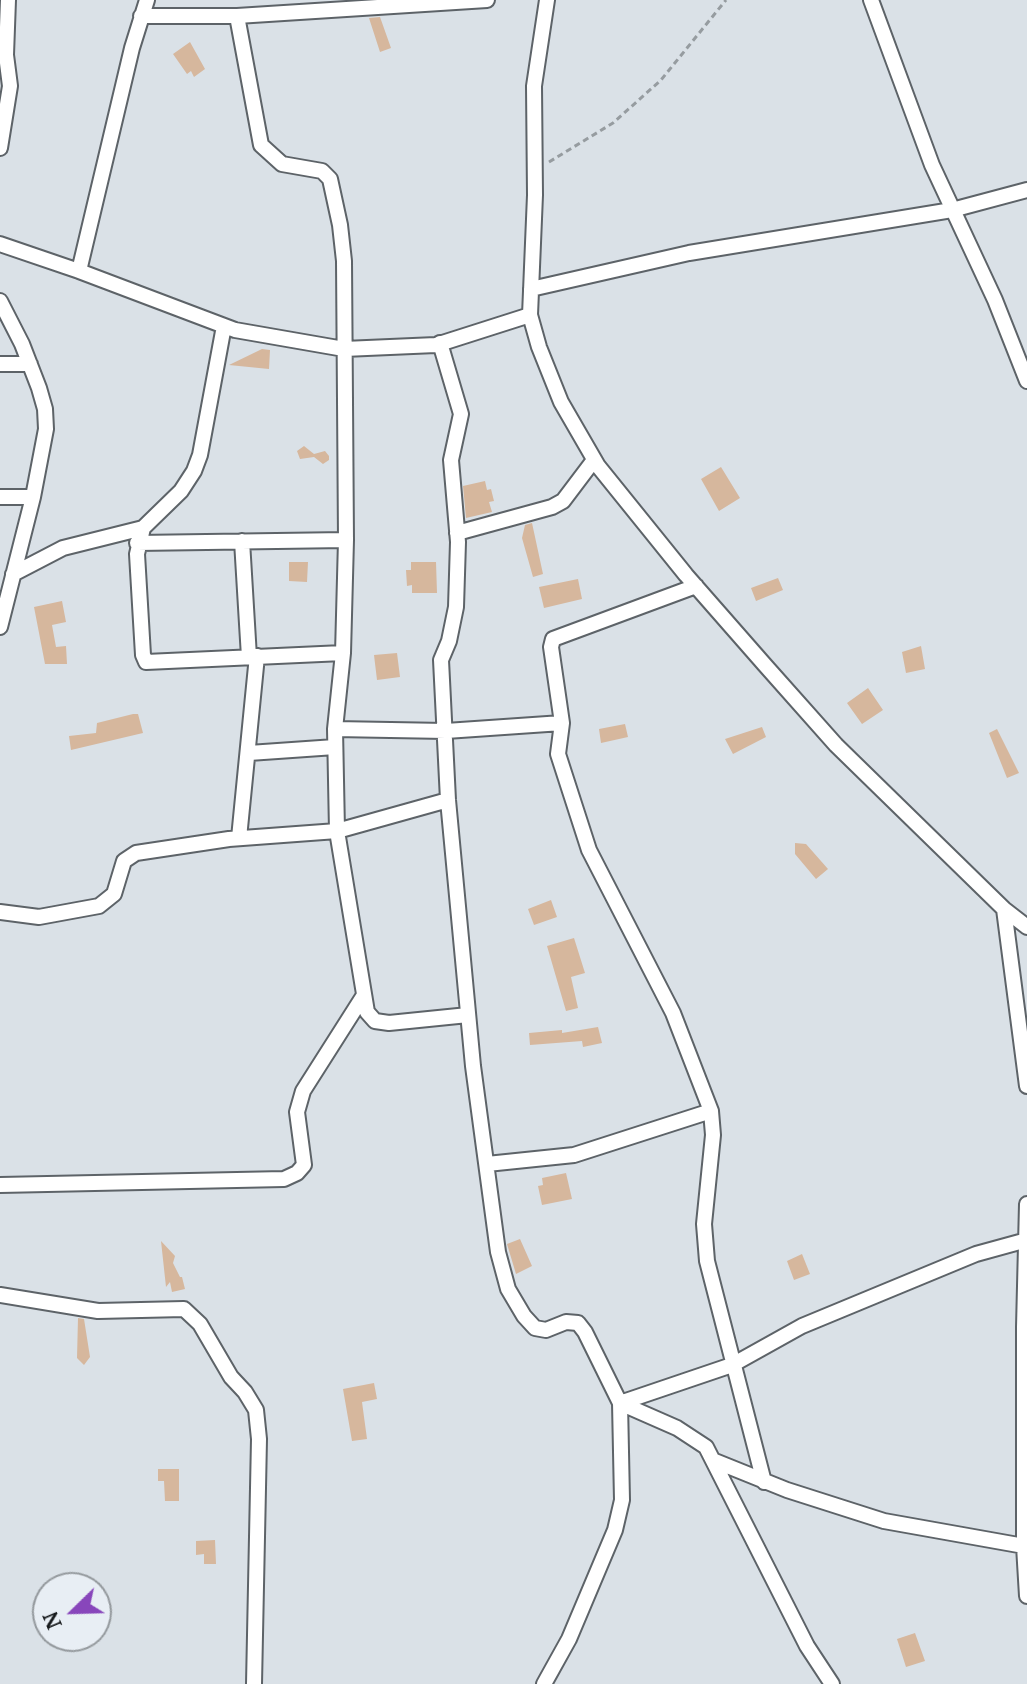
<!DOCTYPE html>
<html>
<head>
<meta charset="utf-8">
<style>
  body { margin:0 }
  #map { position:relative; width:1027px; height:1684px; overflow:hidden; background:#dae1e7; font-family:"PT Serif",serif }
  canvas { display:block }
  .north { position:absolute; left:32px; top:1572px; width:80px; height:80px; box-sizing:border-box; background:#e8eef4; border:2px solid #94999d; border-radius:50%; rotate:247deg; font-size:22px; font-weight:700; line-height:32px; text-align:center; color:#16191b }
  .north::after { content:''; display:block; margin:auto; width:28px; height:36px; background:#8846bb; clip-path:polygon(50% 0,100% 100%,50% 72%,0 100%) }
</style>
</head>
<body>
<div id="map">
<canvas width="1027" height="1684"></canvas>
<div class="north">N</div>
</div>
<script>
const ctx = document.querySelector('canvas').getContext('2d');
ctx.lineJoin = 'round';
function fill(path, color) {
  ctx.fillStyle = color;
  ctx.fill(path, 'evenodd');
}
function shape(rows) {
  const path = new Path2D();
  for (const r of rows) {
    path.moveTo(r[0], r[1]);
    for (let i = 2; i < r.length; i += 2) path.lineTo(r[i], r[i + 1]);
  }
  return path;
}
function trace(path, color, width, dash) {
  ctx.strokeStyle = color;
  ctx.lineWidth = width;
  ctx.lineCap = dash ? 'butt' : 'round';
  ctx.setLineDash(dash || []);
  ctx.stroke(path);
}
fill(shape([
  [380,17,391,48,380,52,369,18],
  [190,42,205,69,194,77,191,71,187,74,173,54],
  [262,349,270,350,269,369,229,365],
  [304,446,314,454,325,451,329,456,329,460,323,464,314,457,300,459,297,451],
  [721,467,740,498,719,511,701,479],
  [485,481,487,490,491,489,494,501,489,502,492,512,466,518,463,486],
  [532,523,543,574,533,577,522,538,525,525],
  [289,562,308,562,307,582,289,581],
  [411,562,436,562,437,593,412,593,412,585,407,586,406,570,411,570],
  [778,578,783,590,756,601,751,588],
  [578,579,582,599,544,608,539,587],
  [62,601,66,622,52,625,56,647,66,646,67,664,45,664,34,607],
  [921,646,925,669,906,673,902,652],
  [397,653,400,677,377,680,374,655],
  [868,688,883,710,862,724,847,703],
  [133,714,138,714,143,733,71,750,69,736,96,733,97,723],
  [625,724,628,737,601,743,599,729],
  [762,727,766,737,733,754,725,739],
  [997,729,1019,773,1007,778,989,733],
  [795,843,806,844,828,869,816,879,795,854],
  [551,900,557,917,534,925,528,909],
  [574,938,585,973,571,977,578,1008,566,1011,547,946],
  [598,1027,602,1043,583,1047,582,1041,530,1045,529,1033,562,1030,562,1033],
  [566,1173,572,1199,542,1205,538,1186,543,1185,542,1178],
  [520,1239,532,1266,516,1274,507,1244],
  [161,1241,175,1256,173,1263,180,1277,182,1277,185,1289,172,1292,170,1282,166,1287],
  [802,1254,810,1274,794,1280,787,1261],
  [78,1318,84,1319,90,1357,84,1365,77,1358],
  [374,1383,377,1399,362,1402,367,1439,352,1441,343,1389],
  [158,1469,179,1469,179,1501,165,1501,164,1481,158,1481],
  [215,1540,216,1564,204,1564,204,1554,196,1555,196,1541],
  [915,1633,925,1661,906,1667,897,1639]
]), '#d6b79d');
const street = shape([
  [547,0,534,86,535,195,530,315,539,347,561,402,598,466,686,575,764,664,836,745,879,787,1004,909,1027,927],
  [871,0,932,165,995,300,1027,381],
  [141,16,237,16,487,0],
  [237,16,261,145,282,164,322,171,330,179,340,225,344,261,346,540,343,653,335,729,337,831,367,1012,375,1021,389,1023,468,1015],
  [0,148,10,86,6,55,8,0],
  [0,244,79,271,235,330,344,349,436,345,530,315],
  [79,271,132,48,147,0],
  [531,289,689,253,952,210,1027,190],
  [0,301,22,344,39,388,45,409,46,429,33,497,0,627],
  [440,343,461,414,451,460,458,542,456,607,449,641,441,660,448,800,473,1066,498,1252,508,1289,524,1316,535,1328,546,1330,566,1322,578,1323,585,1332,620,1403,622,1500,615,1530,569,1639,544,1684],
  [0,364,30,364],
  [0,497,33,497],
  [143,528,137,554,143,655,146,662,343,653],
  [457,533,552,507,563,501,594,460],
  [242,541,249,657],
  [137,543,346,540],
  [13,574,63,548,143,528,181,491,194,471,200,455,224,326],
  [696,586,553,639,551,647,562,723,558,754,589,850,673,1013,711,1111,713,1135,704,1224,707,1261,764,1482],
  [335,729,446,731,562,723],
  [249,753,335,747],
  [239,838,257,656],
  [1004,909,1027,1086],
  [0,912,39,917,99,906,114,894,124,861,136,853,229,839,337,831,448,800],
  [487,1164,574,1155,711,1111],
  [0,1185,284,1179,297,1173,304,1165,297,1112,303,1091,364,995],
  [1027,1204,1024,1327,1024,1546,1027,1596],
  [0,1295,98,1311,184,1309,200,1324,231,1377,245,1392,256,1410,259,1439,254,1684],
  [620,1403,732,1365,802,1326,976,1254,1027,1240],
  [620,1403,677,1428,706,1447,807,1646,832,1684],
  [715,1461,787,1490,884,1521,1024,1546]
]);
trace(street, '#5d6368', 18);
trace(shape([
  [549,162,613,123,661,80,726,0]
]), '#969ca0', 3, [6, 4]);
trace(street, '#fff', 14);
</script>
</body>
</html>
